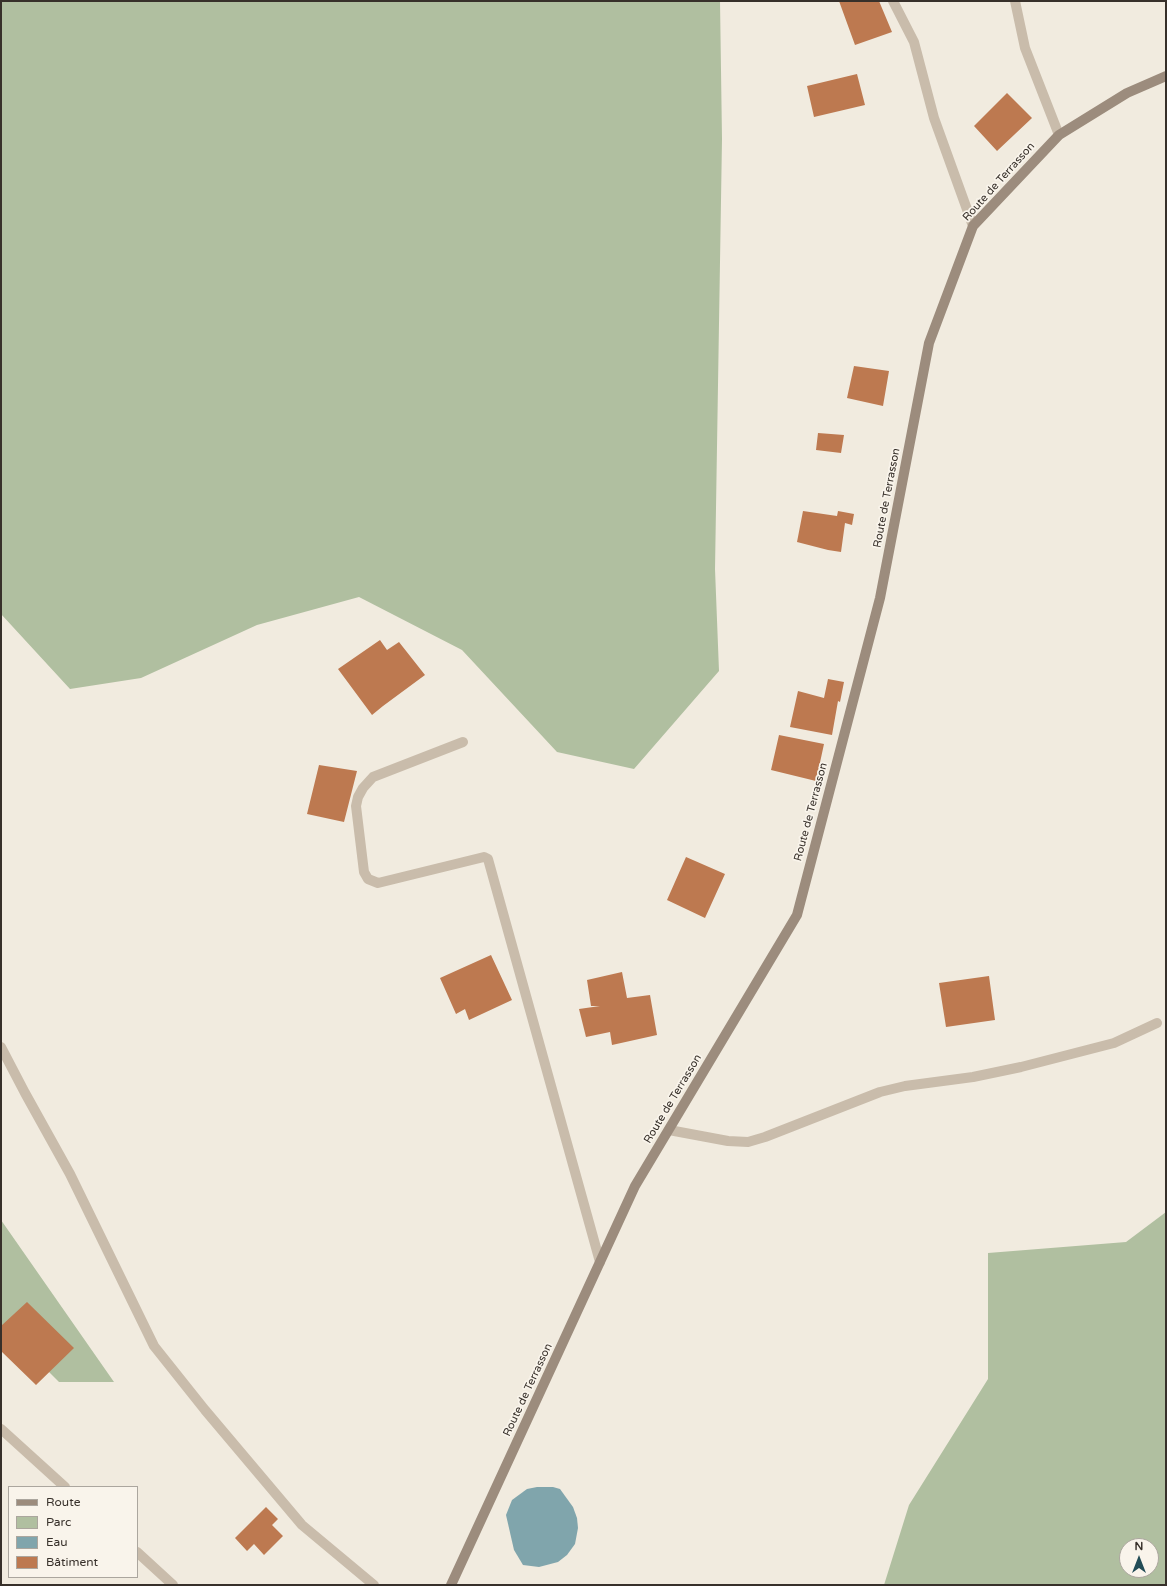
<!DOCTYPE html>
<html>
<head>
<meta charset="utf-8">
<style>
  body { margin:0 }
  #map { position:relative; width:1167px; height:1586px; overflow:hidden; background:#f1ebdf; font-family:"Varela Round",sans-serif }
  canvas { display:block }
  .frame { position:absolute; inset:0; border:2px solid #37302a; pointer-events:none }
  .legend { position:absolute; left:8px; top:1486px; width:130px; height:92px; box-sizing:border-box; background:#f9f4eb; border:1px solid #aba69e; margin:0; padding:5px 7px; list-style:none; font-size:12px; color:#37302a }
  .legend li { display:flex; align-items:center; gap:8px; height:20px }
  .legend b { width:20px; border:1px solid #aba69e }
  .north { position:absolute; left:1119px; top:1538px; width:40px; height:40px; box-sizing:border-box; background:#f9f4eb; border:1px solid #aba69e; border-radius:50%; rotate:0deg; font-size:11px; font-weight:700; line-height:16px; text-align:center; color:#37302a }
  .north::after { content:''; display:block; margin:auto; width:14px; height:18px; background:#224c56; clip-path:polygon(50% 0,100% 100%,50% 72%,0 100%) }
</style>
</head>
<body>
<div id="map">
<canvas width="1167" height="1586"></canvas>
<div class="frame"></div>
<ul class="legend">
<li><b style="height:5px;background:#9c8c7d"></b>Route</li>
<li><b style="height:11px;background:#b0bfa0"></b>Parc</li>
<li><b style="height:11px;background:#80a5ac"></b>Eau</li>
<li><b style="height:11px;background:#bd7950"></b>Bâtiment</li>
</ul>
<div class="north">N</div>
</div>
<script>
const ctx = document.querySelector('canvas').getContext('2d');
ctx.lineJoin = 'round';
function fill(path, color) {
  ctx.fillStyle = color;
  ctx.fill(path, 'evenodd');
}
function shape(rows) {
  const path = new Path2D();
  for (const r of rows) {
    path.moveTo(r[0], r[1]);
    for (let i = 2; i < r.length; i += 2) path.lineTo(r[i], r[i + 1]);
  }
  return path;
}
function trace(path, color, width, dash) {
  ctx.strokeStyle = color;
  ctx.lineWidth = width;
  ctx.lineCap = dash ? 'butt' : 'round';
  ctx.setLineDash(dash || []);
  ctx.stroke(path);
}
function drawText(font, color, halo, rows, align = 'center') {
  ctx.font = font + ' "Varela Round",sans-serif';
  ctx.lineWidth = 3.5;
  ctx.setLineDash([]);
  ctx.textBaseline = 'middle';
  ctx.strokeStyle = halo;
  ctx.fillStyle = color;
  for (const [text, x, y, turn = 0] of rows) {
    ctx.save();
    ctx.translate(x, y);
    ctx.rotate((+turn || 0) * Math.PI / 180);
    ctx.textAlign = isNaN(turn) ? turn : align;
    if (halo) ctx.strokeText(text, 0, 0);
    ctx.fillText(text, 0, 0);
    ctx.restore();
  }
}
fill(shape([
  [1,1,720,1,722,139,715,569,719,671,634,769,557,752,462,650,359,597,257,625,141,678,70,689,1,614],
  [1166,1212,1166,1585,884,1585,909,1505,988,1379,988,1253,1126,1242],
  [1127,1546,1151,1546,1151,1570,1127,1570],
  [1,1220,114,1382,59,1382,1,1324]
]), '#b0bfa0');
fill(shape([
  [537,1487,553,1487,560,1489,573,1507,577,1518,578,1528,575,1544,567,1555,558,1562,539,1567,523,1565,514,1550,506,1515,512,1500,527,1489]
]), '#80a5ac');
fill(shape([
  [839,1,879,1,892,32,855,45],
  [857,74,865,105,814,117,807,86],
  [1007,93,1032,118,997,151,974,126],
  [854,366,889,371,883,406,847,398],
  [818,433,844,435,841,453,816,450],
  [803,511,837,516,838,511,854,514,852,525,845,523,841,552,828,550,797,542],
  [380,640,387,650,399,642,425,675,383,706,372,715,338,669],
  [828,679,844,682,840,702,838,701,832,735,790,727,798,691,824,698],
  [779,735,824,744,816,781,771,770],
  [319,765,357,771,344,822,307,814],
  [686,857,725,874,705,918,667,900],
  [491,955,512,1000,469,1020,465,1009,456,1014,440,978],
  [622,972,627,998,650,995,657,1035,612,1045,610,1032,586,1037,579,1009,600,1006,591,1006,587,980],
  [989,976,995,1020,946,1027,939,983],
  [27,1302,74,1348,36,1385,1,1351,1,1326],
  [266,1507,278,1519,272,1525,283,1536,264,1555,254,1544,247,1551,235,1538]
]), '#bd7950');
trace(shape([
  [893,1,914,42,934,118,973,226],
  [1015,1,1025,48,1059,135],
  [463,742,373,777,363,788,358,797,356,806,364,872,368,879,378,883,484,857,488,859,600,1262],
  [1,1047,25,1093,70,1174,154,1346,205,1410,302,1525,374,1585],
  [669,1130,728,1141,748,1142,765,1137,880,1092,905,1086,973,1077,1021,1067,1114,1043,1157,1023],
  [1,1429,65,1487],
  [137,1552,173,1585]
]), '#c9bcab', 10);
trace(shape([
  [451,1585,635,1186,797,915,880,598,929,343,973,226,1059,135,1127,93,1166,76]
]), '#9c8c7d', 10);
drawText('11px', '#37302a', '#f9f4eb', [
  ["Route de Terrasson",999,182,-48],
  ["Route de Terrasson",887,498,-79],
  ["Route de Terrasson",811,812,-75],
  ["Route de Terrasson",673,1099,-59],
  ["Route de Terrasson",528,1390,-65]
]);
</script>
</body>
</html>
